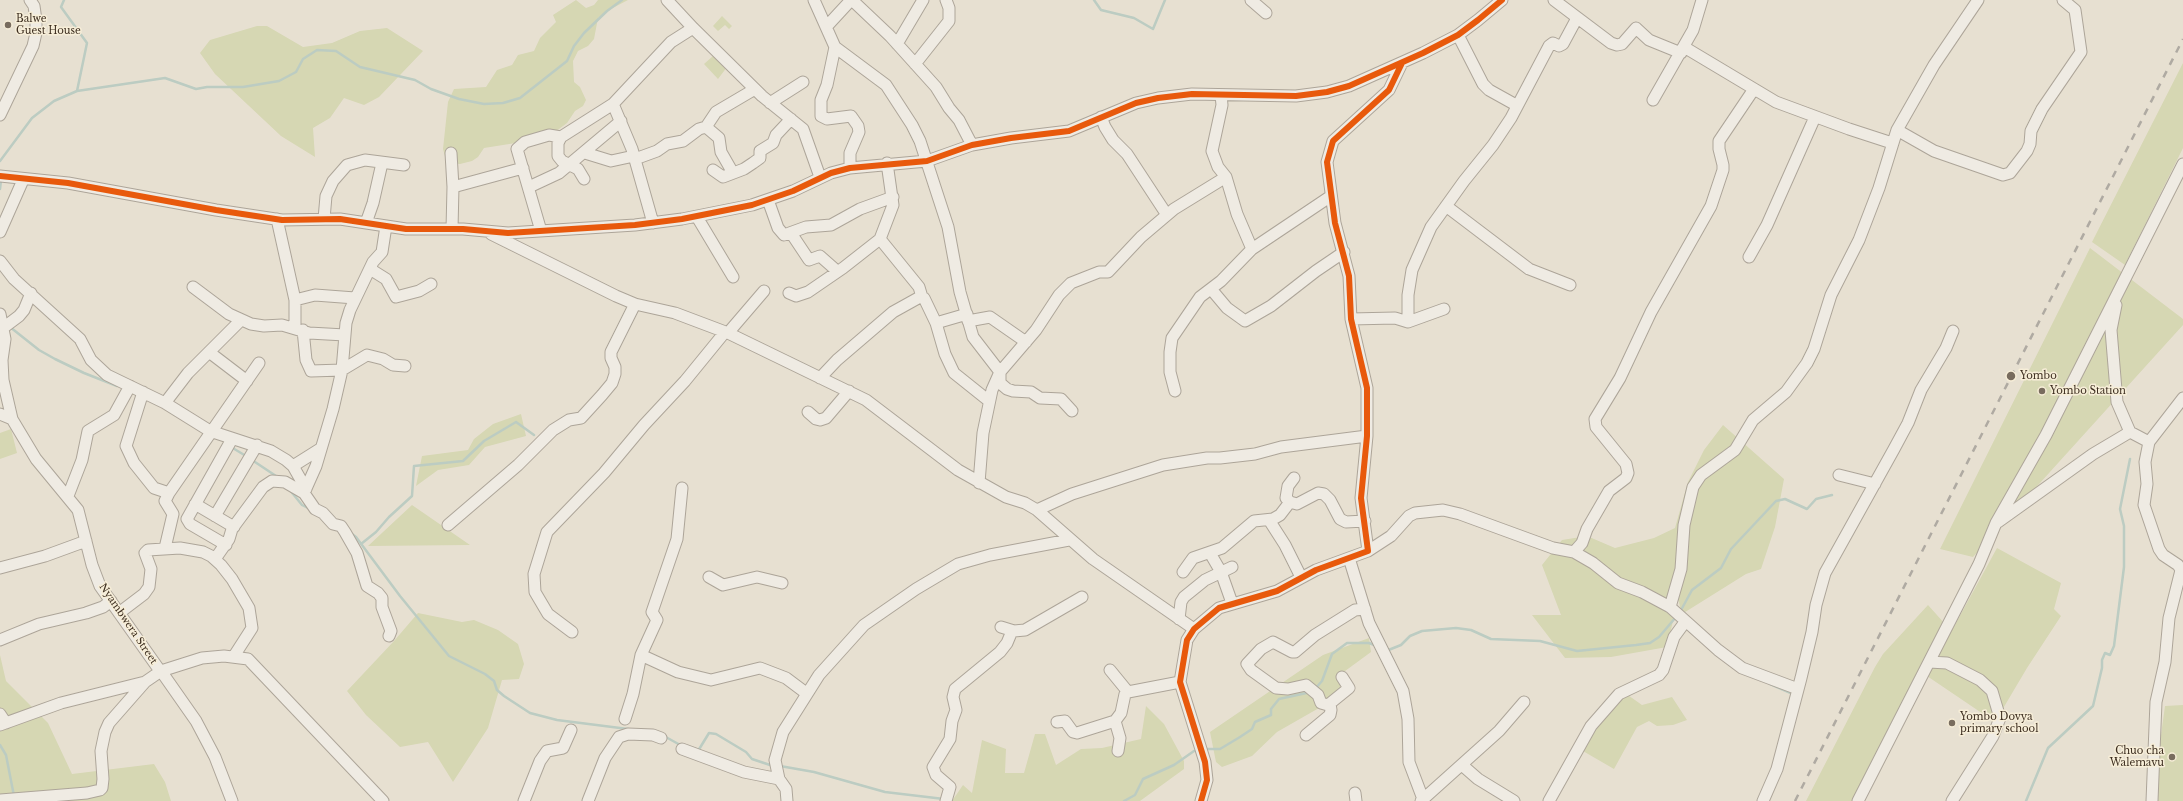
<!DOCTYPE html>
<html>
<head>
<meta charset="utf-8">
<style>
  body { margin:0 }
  canvas { display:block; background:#e7e0d1 }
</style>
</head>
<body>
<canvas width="2183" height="801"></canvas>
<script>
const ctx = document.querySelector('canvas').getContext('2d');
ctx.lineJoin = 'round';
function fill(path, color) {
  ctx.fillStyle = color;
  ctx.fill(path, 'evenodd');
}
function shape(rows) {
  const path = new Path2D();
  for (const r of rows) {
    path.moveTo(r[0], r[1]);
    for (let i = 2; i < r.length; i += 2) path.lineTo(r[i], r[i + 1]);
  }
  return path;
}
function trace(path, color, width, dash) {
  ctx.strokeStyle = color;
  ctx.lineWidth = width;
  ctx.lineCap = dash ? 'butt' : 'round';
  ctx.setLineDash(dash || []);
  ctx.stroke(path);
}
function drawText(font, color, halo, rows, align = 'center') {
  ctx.font = font + ' "Libre Baskerville",serif';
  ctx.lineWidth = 3;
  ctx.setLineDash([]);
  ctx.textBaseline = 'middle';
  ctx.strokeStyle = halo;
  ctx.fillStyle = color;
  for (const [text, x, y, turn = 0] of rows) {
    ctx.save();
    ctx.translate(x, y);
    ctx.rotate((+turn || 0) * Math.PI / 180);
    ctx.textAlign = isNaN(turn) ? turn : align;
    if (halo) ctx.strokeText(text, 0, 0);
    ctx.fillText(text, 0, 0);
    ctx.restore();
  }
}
fill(shape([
  [576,0,586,8,594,5,598,0,628,0,607,11,598,18,594,39,588,46,578,51,573,61,574,82,580,87,586,100,583,106,575,111,567,123,555,132,522,142,484,148,478,157,472,161,460,164,447,163,443,149,448,102,454,89,486,87,497,70,512,65,518,55,534,51,540,38,556,22,553,15],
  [722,16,732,26,729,29,725,25,718,31,713,26],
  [257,26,267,26,303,47,332,43,360,31,387,28,423,51,379,97,364,105,344,98,330,118,313,128,315,157,281,136,215,74,200,53,210,40],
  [713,56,727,67,718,79,704,64],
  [2183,63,2183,148,2125,265,2092,242],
  [2090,248,2183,319,2183,325,1973,557,1940,549],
  [521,414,526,436,485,447,469,465,438,470,416,486,422,456,468,450,474,439,493,424],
  [1723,425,1784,479,1775,527,1761,569,1746,574,1682,614,1678,599,1667,647,1611,657,1565,658,1532,615,1561,615,1542,565,1562,540,1587,536,1615,548,1654,538,1675,528,1688,482,1704,450],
  [11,429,17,453,0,459,0,433],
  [412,505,470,545,368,546],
  [1997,548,2061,583,2054,609,2061,616,2027,668,1995,722,1927,676],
  [1928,605,1945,624,1918,671,1852,801,1806,801,1875,667,1883,654],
  [418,613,462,622,474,620,498,630,518,644,524,664,519,679,502,680,488,728,453,782,428,742,400,747,366,715,347,691,394,641],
  [1369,638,1371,652,1341,674,1340,696,1277,732,1252,756,1222,767,1216,762,1210,732,1323,655],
  [0,655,6,681,48,723,72,774,154,764,165,782,171,801,0,801],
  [1625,693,1642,705,1672,697,1687,720,1673,725,1657,726,1649,721,1637,727,1614,769,1576,747],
  [2183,705,2183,801,2152,801,2165,706],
  [1146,706,1164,724,1184,761,1184,769,1140,801,952,801,963,785,972,793,982,740,1006,749,1005,773,1024,773,1035,734,1045,734,1056,765,1081,749,1102,748,1141,739]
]), '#d6d7b3');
trace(shape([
  [64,0,61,7,87,43,77,91],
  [1094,0,1101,10,1134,18,1153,29,1165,0],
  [0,161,32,118,54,101,77,91,165,78,196,89,207,87,243,87,279,81,296,72,303,59,317,50,336,51,360,67,415,80,431,89,459,99,484,104,503,103,520,98,567,61,574,46,584,33,607,11,622,0],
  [0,189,1,180],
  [10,327,39,350,55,359,84,373,117,386],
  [231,447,246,456],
  [252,460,279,478],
  [289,489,302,505,310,509],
  [352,534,356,537,400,596,449,656,485,674,494,681,497,690,504,696,530,713,557,720,628,729],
  [361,544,376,532,389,517,412,496,414,466,463,461,484,441,516,422,534,435],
  [1680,612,1692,590,1721,568,1731,549,1776,501,1785,499,1807,509,1816,499,1832,495],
  [1386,651,1401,645,1410,636,1422,631,1456,628,1471,630,1491,639,1540,641,1577,651,1636,645,1650,643,1659,637,1676,617],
  [1770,684,1793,694],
  [1315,689,1322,681,1332,654,1347,643,1369,643,1377,646],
  [664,736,682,746],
  [0,745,6,755,14,796],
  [1203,749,1220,749,1240,737,1252,729,1255,722,1271,715,1271,709,1279,699,1311,692],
  [698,751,709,733,716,734,746,752,752,759,773,766],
  [780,766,814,772,885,792,944,799],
  [1124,801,1135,795,1143,779,1174,765,1194,751],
  [2026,801,2048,748,2093,706,2102,668,2102,660,2105,653,2110,655,2114,646,2124,567,2124,526,2120,509,2130,459]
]), '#bcccc2', 2.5);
const minor = shape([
  [667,0,693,28,762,96,803,129,820,177],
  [814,0,835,47,886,85,912,125,920,141,948,227,960,292,973,337,1000,372,1000,383,1007,389,1013,391,1031,392,1040,398,1061,399,1072,411],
  [852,0,890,36,936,87,949,108,959,120,972,145],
  [1251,0,1266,13],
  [1554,0,1611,43,1617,45,1622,44,1636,28,1649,40,1681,53],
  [827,26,851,0],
  [1458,35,1483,84,1489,90,1516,105],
  [897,44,923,0],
  [835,47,827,85,821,100,821,116,827,119,851,116,858,126,859,132,850,153,850,168],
  [1684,47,1776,102,1849,129,1892,143],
  [915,64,949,21,949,8,946,0],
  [1221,95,1222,105,1212,151,1218,167,1226,177,1237,214,1252,249],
  [1653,100,1693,30,1702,0],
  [770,103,803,82],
  [613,104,632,149,653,223],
  [0,115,33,46,36,33,36,20,34,6,30,0],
  [1101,117,1105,127,1113,140,1127,154,1167,215],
  [706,127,716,112,755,89],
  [1897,130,1934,151,2003,175,2010,173,2027,151,2030,144,2031,131,2042,109,2081,52,2075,10,2063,0],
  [451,153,453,187,452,229],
  [585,153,611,161,634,156],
  [635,159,657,151,667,144,683,141,699,129,706,127,719,138,721,152,733,173],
  [713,170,723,177,744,169,753,163,760,158,760,151,773,143,776,135,791,119],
  [0,176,68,183,216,210,282,220,340,219,406,229,463,229,508,233,635,225,682,219,752,205,793,191,831,173,850,168,927,161,972,145,1011,138,1069,131,1136,103,1158,98,1192,94,1296,96,1327,92,1349,86,1423,53,1458,35,1478,20,1502,0],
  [584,179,578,169,562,161,558,156,558,143,561,137,613,104,671,42,693,28],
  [453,187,523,168],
  [529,187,559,173,621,121],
  [768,200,778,228,784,235,806,227,831,225,860,209,893,197],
  [1446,206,1529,269,1570,285],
  [697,217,733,277],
  [277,219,295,300,295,327],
  [324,219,326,196,333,181,347,165,365,160,404,165],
  [366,223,373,203,382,163],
  [541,231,517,149,525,142,549,135,561,137],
  [0,232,23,180],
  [791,233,809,260,820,256,837,271],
  [491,234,616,296,635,304,675,313,728,333,866,400,958,470,1006,497,1025,503,1037,510,1093,559,1194,629],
  [880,239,919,287,922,297],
  [1749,257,1767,225,1815,117],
  [0,261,14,279,80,339,91,360,107,375,165,403,210,431,271,451,286,460,293,466,306,489],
  [370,269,386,279,396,297,419,291,431,284],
  [193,287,229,314,251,324,264,326,282,325,309,333,345,335],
  [1211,289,1227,308,1245,321,1271,306,1316,271,1344,252],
  [789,293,796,296,808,292,843,268,880,239,893,205,887,163],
  [295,300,315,295,355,298],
  [2116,305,2111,330,2117,402,2130,432,2149,442],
  [0,314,5,339,2,360,3,380,12,419,36,459,78,510,92,565,100,586,158,668,161,671,202,658,224,656,248,659,383,801],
  [1351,319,1395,318,1408,322,1444,309],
  [968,321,990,317,1026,342],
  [1408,322,1408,295,1412,270,1431,227,1464,181,1493,145,1511,118,1549,46,1553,43,1559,46,1563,44,1577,18],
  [936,323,945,354,954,373,989,401],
  [3,328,19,316,24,310,31,293],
  [303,330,306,360,311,371,342,370,367,355,383,359,393,365,405,366],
  [728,333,764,291],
  [209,352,247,381],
  [820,378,837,360,893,312,920,297,924,298,936,323,967,314],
  [1175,391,1170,372,1170,352,1172,338,1200,297,1221,281,1252,249,1331,196],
  [143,392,126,446,134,463,154,488,169,493],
  [165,403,188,373,241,320],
  [808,412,816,419,820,420,826,418,849,391],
  [0,414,12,419],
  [293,466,320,449],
  [1839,475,1875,484],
  [1294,478,1288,486,1286,498,1290,502,1297,504,1318,493,1324,494,1330,500,1340,519,1346,522,1365,521],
  [979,483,983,433,992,390,1000,372,1036,330,1059,295,1071,283,1099,272,1108,272,1141,237,1174,209,1226,177],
  [304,493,316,466,333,409,342,370,346,323,350,310,373,262,382,252,386,226],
  [68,496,82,460,88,431,114,415,130,386],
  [195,504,234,527],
  [1037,510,1072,494,1163,465,1207,458,1220,458,1255,454,1281,447,1367,436],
  [215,516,257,445],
  [1269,520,1285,545,1301,577],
  [1998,522,2093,454,2130,432],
  [448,525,518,465,553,430,569,420,581,418,602,395,612,383,615,374,615,367,611,358,611,352,635,304],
  [226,545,190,524,187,519,232,439],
  [165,548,173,514,165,501,169,493,259,363],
  [1368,551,1391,536,1409,516,1415,513,1443,510,1460,514,1553,548,1574,552,1593,563,1618,583,1642,592,1670,607,1718,650,1742,668,1798,689],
  [1574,552,1582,543,1587,529,1609,491,1626,478,1628,473,1626,464,1596,427,1595,419,1620,378,1651,312,1711,206,1723,170,1723,165,1719,149,1719,141,1754,89],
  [1210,553,1221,572,1232,603],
  [1349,558,1369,623,1403,691,1408,719,1409,762,1423,799],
  [215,559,229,539,232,529,263,487,272,481,285,482,304,493,315,509,323,513,333,524,341,526,345,532,357,553,367,586,378,593,382,598,382,607,391,631,389,636],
  [0,568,45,556,86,541],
  [2181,570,2178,565,2163,555,2159,549,2144,505,2147,484,2145,462,2149,442,2183,398],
  [1183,572,1193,558,1222,548,1254,521,1273,519,1280,515,1290,502],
  [709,577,723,585,757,577,782,583],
  [1670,607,1681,569,1684,525,1693,487,1701,475,1735,450,1753,420,1786,392,1807,363,1814,349,1831,295,1859,240,1879,188,1897,130,1934,65,1978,0],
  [119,613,144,594,149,587,151,569,145,553,148,550,180,548,203,552,211,556,221,565,232,579,249,608,252,628,234,656],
  [1179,619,1181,602,1184,597,1205,580,1232,567],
  [1001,627,1014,631,1025,630,1082,597],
  [572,632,548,614,535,592,534,574,547,532,604,473,644,425,685,381,725,332],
  [0,640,39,624,86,613,103,607,111,601],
  [641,655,678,672,711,680,760,668,786,678,806,693],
  [1929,662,1947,663,1980,680,1992,691,2000,718,1993,736,1952,801],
  [1110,670,1128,692],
  [1342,677,1349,688,1328,705,1321,703,1318,695,1306,685,1288,689,1276,688,1251,670,1247,664,1261,649,1273,642,1292,652,1295,652,1315,635,1355,610,1365,609],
  [0,714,6,723],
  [625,719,633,694,641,655,657,620,652,612,677,539,682,488],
  [1115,721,1120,738,1118,751],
  [1057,722,1065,721,1073,732,1077,733,1115,721,1121,713,1125,694,1128,692,1180,682],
  [0,725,61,703,145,682,161,671,196,721,215,757,232,801],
  [1306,735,1330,715,1331,710,1330,704],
  [682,749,744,772,779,779],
  [1462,765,1478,779,1514,801],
  [1355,793,1356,801],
  [0,800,87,793,100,790,102,788,103,779,101,751,105,732,109,723,145,682],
  [524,801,540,761,547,751,563,748,571,730],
  [588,801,605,758,619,737,628,734,653,735,661,738],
  [787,801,786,789,779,779,775,760,783,732,819,675,864,625,916,589,958,564,990,555,1069,540],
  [946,801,950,787,936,775,933,767,950,739,952,721,956,710,953,697,955,689,1000,652,1007,643,1012,631],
  [1201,801,1207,780,1205,762,1180,682,1187,640,1194,629,1219,608,1277,591,1316,570,1368,551,1361,498,1367,436,1367,388,1351,319,1349,276,1335,223,1327,162,1333,141,1389,90,1402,63],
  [1421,801,1499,731,1524,702],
  [1549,801,1591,726,1619,694,1659,675,1663,670,1674,637,1685,622],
  [1763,801,1777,769,1801,678,1812,632,1816,605,1825,573,1894,449,1908,423,1921,390,1946,348,1953,331],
  [1858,801,1979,564,1996,523,2046,435,2183,164],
  [2152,801,2156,702,2165,662,2169,618,2181,570]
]);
trace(minor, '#ada599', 13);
trace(minor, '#efebe3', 11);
trace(shape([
  [1795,801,2183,39]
]), '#afaaa2', 2.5, [7, 7]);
trace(shape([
  [0,176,68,183,216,210,282,220,340,219,406,229,463,229,508,233,635,225,682,219,752,205,793,191,831,173,850,168,927,161,972,145,1011,138,1069,131,1136,103,1158,98,1192,94,1296,96,1327,92,1349,86,1423,53,1458,35,1478,20,1502,0],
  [1201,801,1207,780,1205,762,1180,682,1187,640,1194,629,1219,608,1277,591,1316,570,1368,551,1361,498,1367,436,1367,388,1351,319,1349,276,1335,223,1327,162,1333,141,1389,90,1402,63]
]), '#e8590c', 6);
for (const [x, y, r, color] of [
  [8,25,4,"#786c5e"],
  [2011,376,5,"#786c5e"],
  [2042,391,4,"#786c5e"],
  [1952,723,4,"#786c5e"],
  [2172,757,4,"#786c5e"]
]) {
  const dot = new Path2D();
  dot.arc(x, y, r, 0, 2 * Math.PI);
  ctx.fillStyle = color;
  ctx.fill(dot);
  trace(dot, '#f7eed8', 1.5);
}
drawText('10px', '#3d2e20', '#f7eed8', [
  ["Balwe",16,19],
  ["Guest House",16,31],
  ["Yombo",2020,376],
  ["Yombo Station",2050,391],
  ["Yombo Dovya",1960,717],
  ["primary school",1960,729],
  ["Chuo cha",2164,751,"right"],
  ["Walemavu",2164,763,"right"]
], 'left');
drawText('10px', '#3d2e20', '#f7eed8', [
  ["Nyambwera Street",128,624,56]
]);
</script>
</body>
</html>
